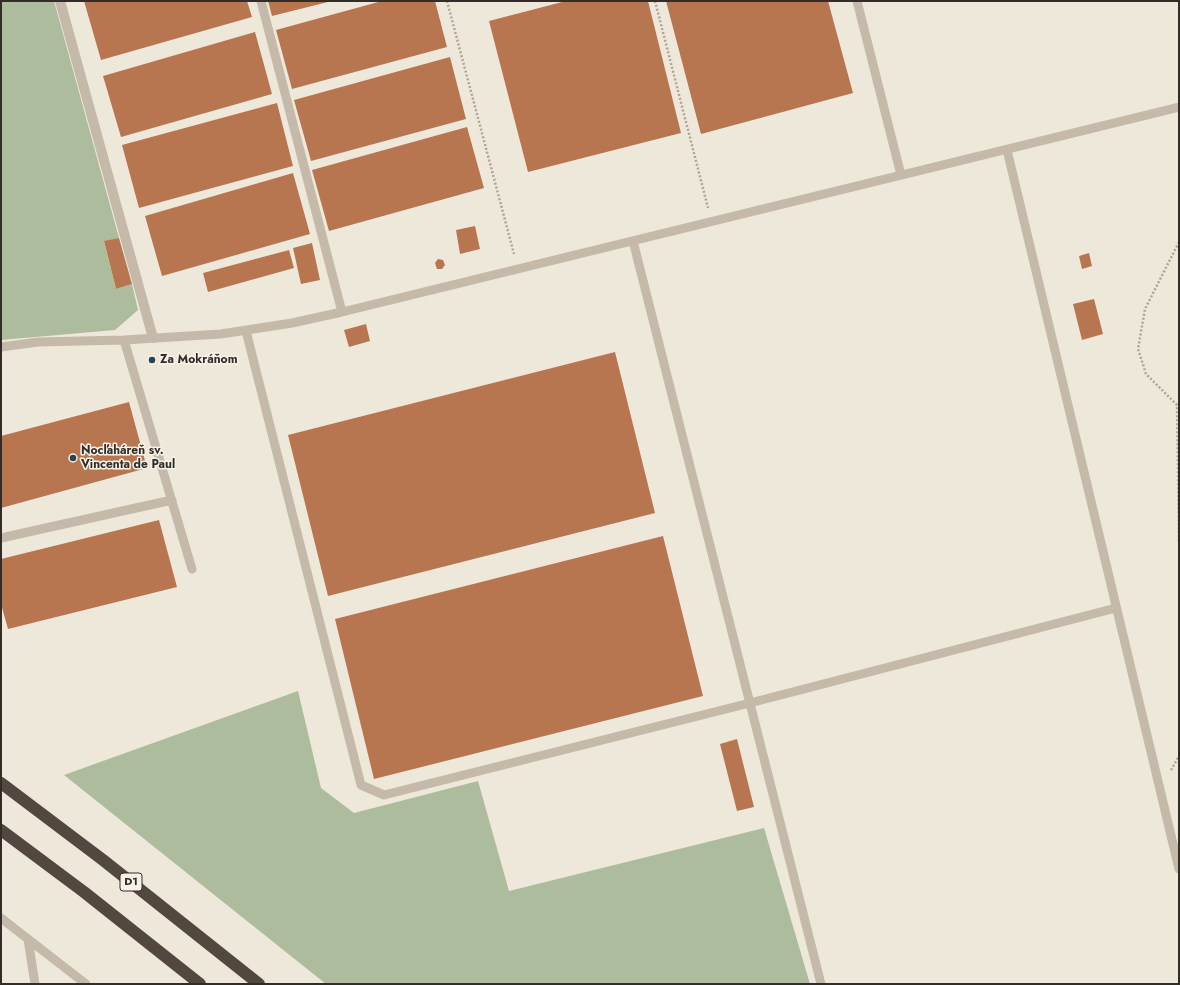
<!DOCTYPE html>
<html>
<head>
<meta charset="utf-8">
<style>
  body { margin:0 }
  #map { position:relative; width:1180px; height:985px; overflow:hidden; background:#eee8db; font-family:Jost,sans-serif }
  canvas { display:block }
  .frame { position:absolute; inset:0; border:2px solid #332d28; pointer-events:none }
</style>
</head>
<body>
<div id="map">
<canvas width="1180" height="985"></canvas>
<div class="frame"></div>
</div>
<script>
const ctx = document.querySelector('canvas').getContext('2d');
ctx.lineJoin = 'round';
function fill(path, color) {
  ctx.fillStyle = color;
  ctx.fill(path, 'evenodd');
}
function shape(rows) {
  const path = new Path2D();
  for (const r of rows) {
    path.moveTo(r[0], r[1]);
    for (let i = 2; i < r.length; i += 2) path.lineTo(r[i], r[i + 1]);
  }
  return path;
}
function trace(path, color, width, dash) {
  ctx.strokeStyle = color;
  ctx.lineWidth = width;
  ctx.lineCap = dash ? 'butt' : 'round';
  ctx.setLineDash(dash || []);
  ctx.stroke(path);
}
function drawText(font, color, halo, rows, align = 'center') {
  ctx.font = font + ' Jost,sans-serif';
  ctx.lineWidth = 3;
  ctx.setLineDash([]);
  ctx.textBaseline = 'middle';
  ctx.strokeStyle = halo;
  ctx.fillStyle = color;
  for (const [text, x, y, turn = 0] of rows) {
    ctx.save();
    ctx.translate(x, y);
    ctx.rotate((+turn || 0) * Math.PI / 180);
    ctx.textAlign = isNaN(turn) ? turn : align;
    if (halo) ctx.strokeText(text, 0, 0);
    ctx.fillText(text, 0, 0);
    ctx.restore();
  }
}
fill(shape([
  [1,1,54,1,119,238,104,242,116,289,132,284,138,310,115,330,1,340],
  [298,691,321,788,354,813,478,781,509,891,764,828,810,984,326,984,64,775]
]), '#adbc9d');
fill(shape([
  [84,1,247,1,252,17,101,60],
  [268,1,328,1,328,2,272,16],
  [382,1,435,1,447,47,292,89,276,30],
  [566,1,648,1,681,133,528,172,489,21],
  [666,1,828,1,853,93,701,134],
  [255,32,272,94,121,137,103,76],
  [450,57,466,119,311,161,294,100],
  [277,103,293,166,139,208,122,145],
  [467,127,484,188,329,231,312,170],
  [293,173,310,234,162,276,145,216],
  [475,226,480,249,460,254,456,230],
  [119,238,132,284,116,289,104,241],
  [312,243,320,280,301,284,293,248],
  [289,250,294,268,208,292,203,273],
  [1089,253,1092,266,1082,269,1079,256],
  [438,259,443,260,445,265,442,269,437,269,435,263],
  [1094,299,1103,334,1082,340,1073,304],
  [366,324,370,341,349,347,344,330],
  [615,352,655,513,328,596,288,435],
  [129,402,147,468,1,508,1,436],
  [159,520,177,587,8,629,1,604,1,559],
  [663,536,703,696,374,779,335,619],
  [737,739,754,807,737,811,720,744]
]), '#b87650');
trace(shape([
  [447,1,514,254],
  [655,1,708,208],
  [1179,242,1145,309,1138,349,1146,374,1177,405,1179,542],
  [1171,770,1179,756]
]), '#b1a493', 2.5, [2, 2]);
trace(shape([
  [261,1,342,312],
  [857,1,901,175],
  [1007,150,1179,869],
  [633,241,821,984],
  [246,331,361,785,384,795,750,703,1116,608],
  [124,340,192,569],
  [1,347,38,342,124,340,221,334,292,323,342,312,1179,107],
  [1,538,172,500],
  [1,918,86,984],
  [28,939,35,984]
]), '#c5b9a9', 9);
trace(shape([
  [60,1,153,338]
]), '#c5b9a9', 10);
trace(shape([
  [1,783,103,860,259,984],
  [1,830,84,892,200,984]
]), '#534840', 12);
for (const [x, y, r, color] of [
  [152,360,4,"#224750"],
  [73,458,4,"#224750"]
]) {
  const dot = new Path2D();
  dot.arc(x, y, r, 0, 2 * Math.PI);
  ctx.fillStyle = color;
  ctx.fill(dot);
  trace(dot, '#f7f2e7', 1.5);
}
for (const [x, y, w] of [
  [131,882,22]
]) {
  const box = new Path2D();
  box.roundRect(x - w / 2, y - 9, w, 18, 3);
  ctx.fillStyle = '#f7f2e7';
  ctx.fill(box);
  trace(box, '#332d28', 1);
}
drawText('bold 11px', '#332d28', null, [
  ["D1",131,882]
]);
drawText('bold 12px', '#332d28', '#f7f2e7', [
  ["Za Mokráňom",160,360],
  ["Nocľaháreň sv.",81,451],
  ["Vincenta de Paul",81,465]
], 'left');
</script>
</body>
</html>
